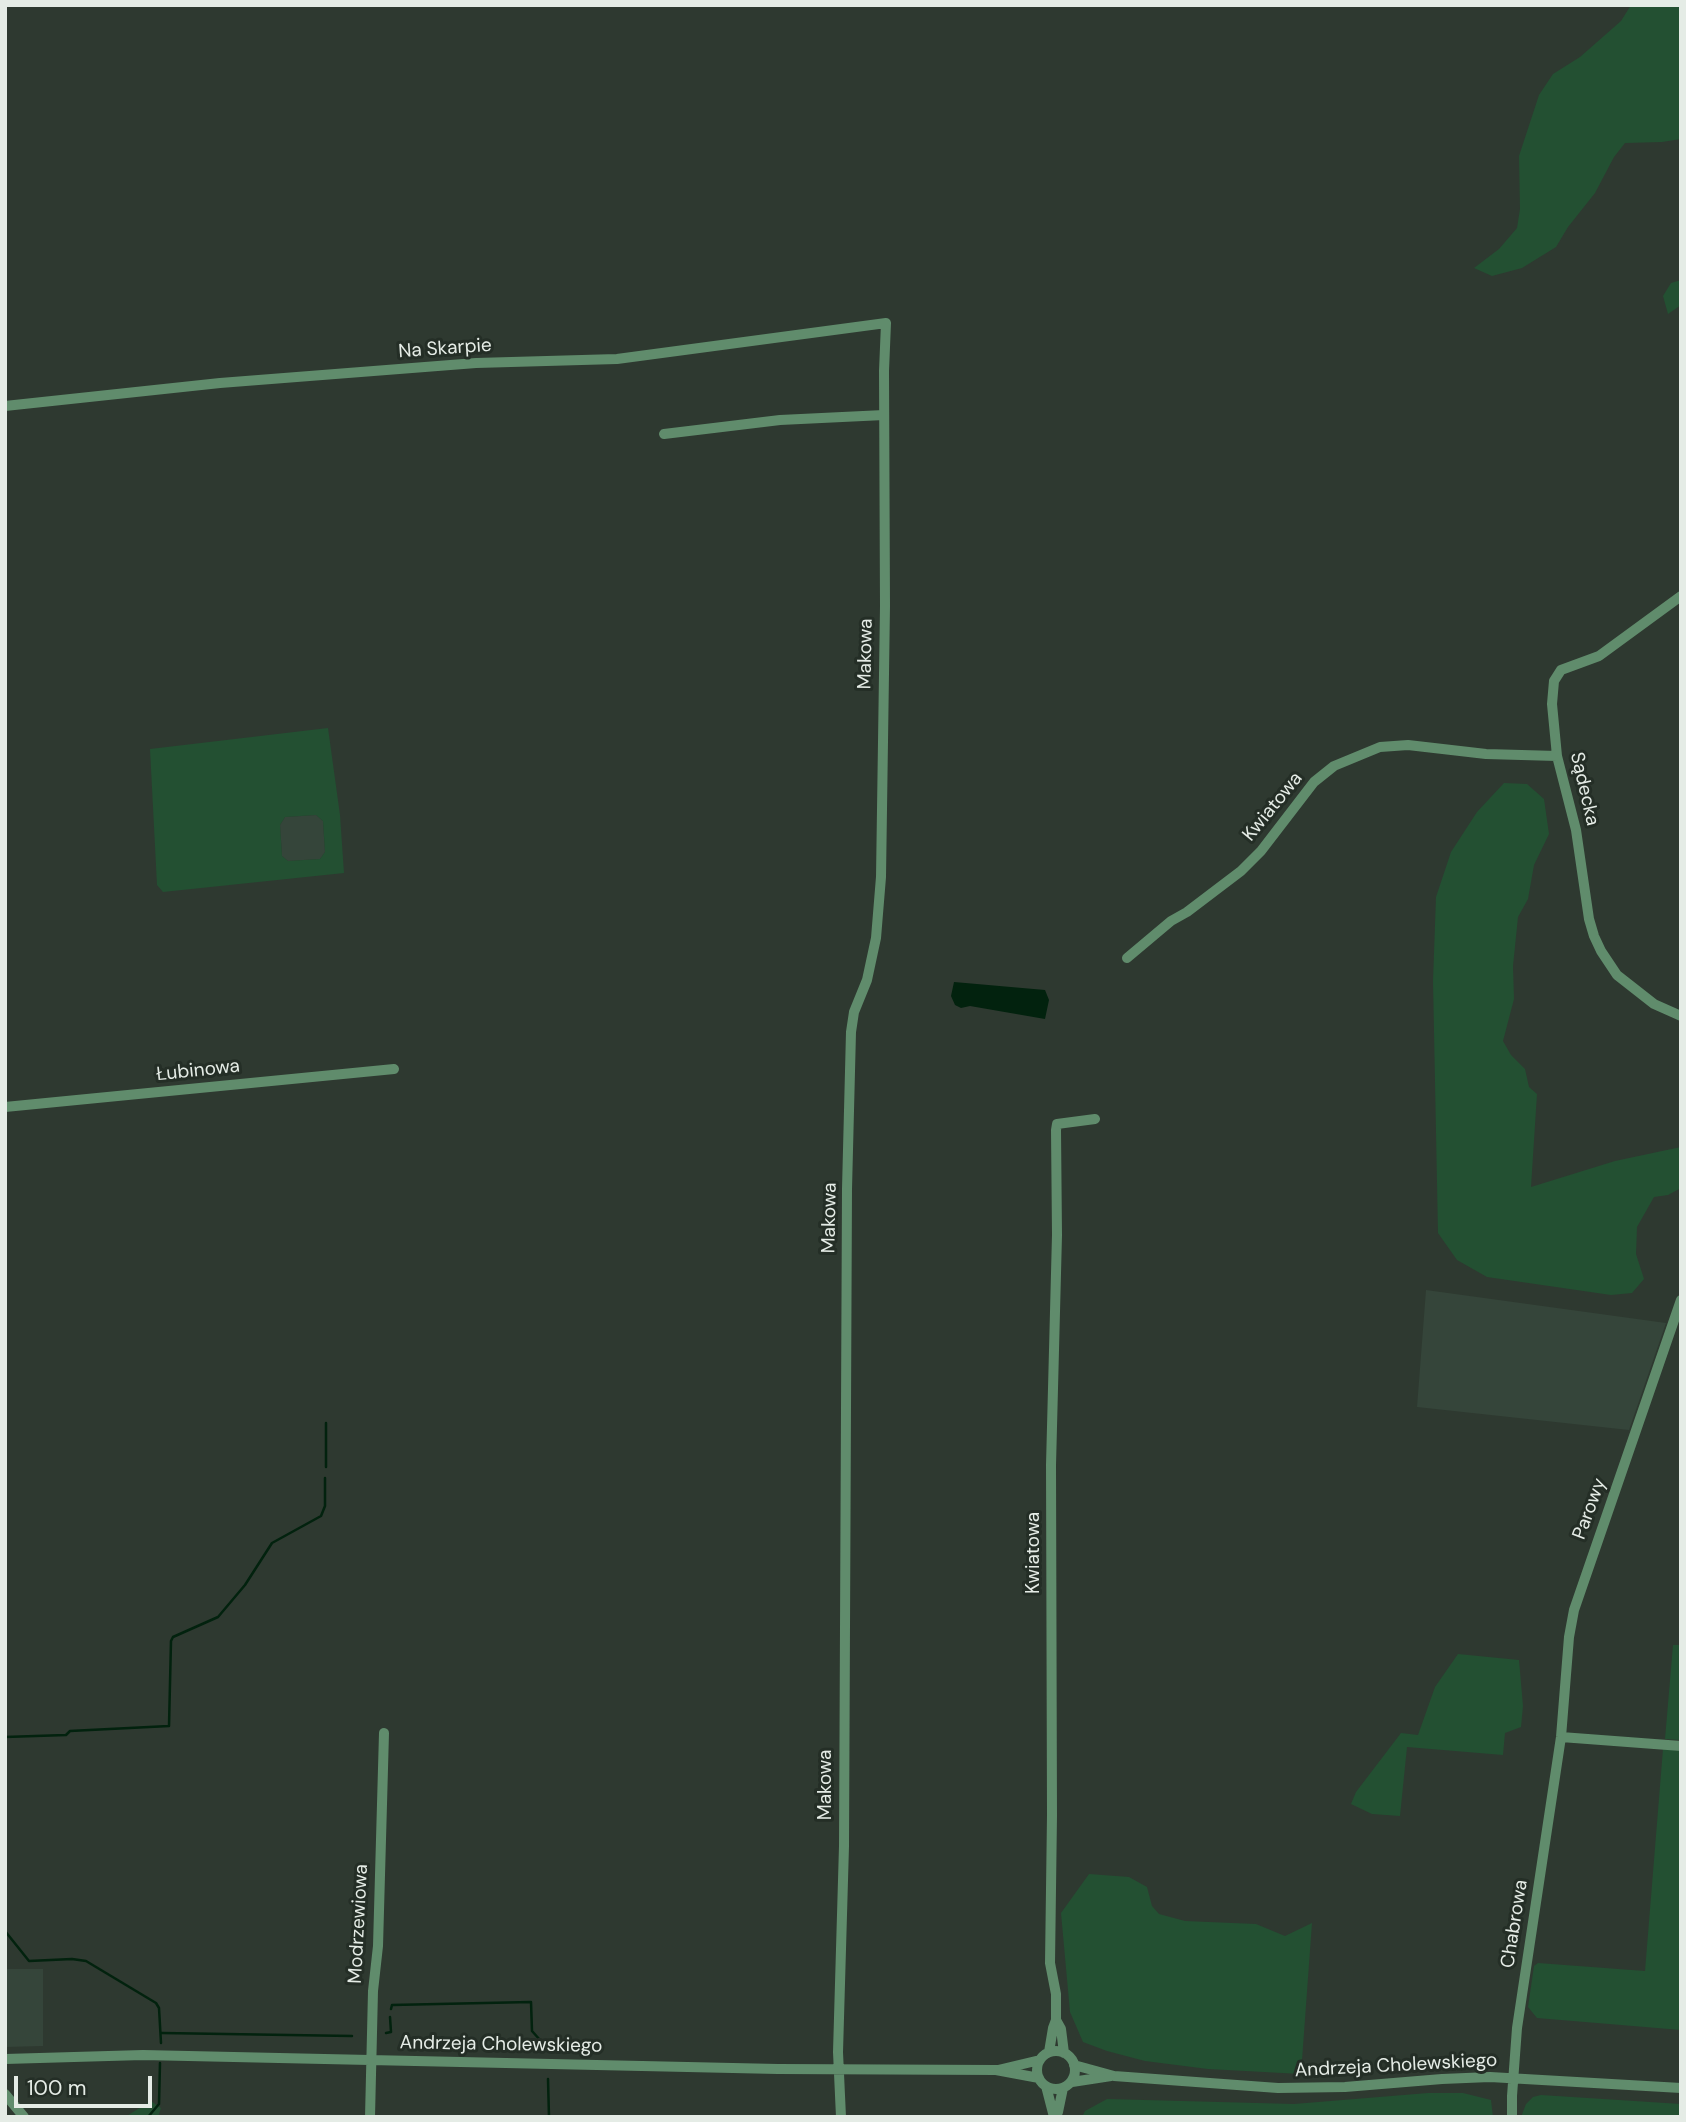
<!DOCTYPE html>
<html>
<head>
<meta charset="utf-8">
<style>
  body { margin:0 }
  #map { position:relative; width:1686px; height:2122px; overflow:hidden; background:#2e3930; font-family:"DM Sans",sans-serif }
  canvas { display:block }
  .frame { position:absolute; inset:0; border:7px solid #e5ece6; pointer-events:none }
  .scale { position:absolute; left:14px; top:2076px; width:138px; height:32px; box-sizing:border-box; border:4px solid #e5ece6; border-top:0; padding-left:9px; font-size:21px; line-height:24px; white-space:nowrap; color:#e5ece6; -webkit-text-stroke:5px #242e26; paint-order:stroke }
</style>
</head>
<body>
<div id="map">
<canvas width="1686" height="2122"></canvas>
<div class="frame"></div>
<div class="scale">100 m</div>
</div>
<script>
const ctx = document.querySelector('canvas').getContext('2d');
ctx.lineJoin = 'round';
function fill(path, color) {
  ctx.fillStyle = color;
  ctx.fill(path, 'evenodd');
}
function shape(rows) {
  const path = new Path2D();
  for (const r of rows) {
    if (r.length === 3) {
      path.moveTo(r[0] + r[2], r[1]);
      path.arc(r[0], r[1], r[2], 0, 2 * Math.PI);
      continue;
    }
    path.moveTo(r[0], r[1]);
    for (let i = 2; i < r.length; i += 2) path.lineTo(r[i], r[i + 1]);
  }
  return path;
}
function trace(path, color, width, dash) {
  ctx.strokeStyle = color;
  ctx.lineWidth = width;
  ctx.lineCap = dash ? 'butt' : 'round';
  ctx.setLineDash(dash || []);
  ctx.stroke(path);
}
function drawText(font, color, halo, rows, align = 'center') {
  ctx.font = font + ' "DM Sans",sans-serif';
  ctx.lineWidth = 6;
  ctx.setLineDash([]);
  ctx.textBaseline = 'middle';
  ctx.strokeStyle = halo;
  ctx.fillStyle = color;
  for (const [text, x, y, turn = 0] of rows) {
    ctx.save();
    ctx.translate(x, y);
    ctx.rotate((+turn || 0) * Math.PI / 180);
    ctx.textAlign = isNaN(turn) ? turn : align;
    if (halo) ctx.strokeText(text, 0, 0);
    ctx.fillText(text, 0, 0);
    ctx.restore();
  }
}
fill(shape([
  [316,815,323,821,325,852,320,859,288,861,282,856,280,825,285,817],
  [1426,1290,1666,1323,1629,1430,1417,1407],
  [5,1969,43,1969,43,2046,5,2047]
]), '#35453a');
fill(shape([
  [1631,5,1681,5,1681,139,1662,142,1625,143,1614,157,1595,193,1568,227,1556,247,1522,268,1492,276,1474,268,1499,249,1517,228,1520,209,1519,156,1539,95,1553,74,1580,57,1621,21],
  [1681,280,1681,305,1668,314,1663,296,1671,283],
  [328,728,340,815,344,873,163,892,157,885,150,749],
  [316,815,323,821,325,852,320,859,288,861,282,856,280,825,285,817],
  [1504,783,1527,784,1544,799,1549,834,1534,865,1528,899,1518,917,1513,966,1514,999,1503,1041,1511,1055,1525,1069,1529,1087,1537,1094,1531,1187,1615,1161,1681,1147,1681,1188,1668,1195,1654,1197,1637,1227,1636,1254,1644,1279,1632,1293,1611,1295,1487,1277,1457,1260,1438,1233,1433,981,1436,897,1451,852,1477,812],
  [1673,1645,1681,1645,1681,1740,1665,1739],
  [1458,1654,1519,1660,1523,1706,1521,1727,1505,1733,1503,1755,1407,1747,1400,1816,1372,1814,1351,1804,1356,1792,1401,1733,1418,1735,1435,1687],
  [1663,1749,1681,1751,1681,2030,1537,2018,1528,2007,1534,1966,1538,1963,1645,1971],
  [1089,1874,1129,1877,1147,1887,1152,1906,1159,1914,1185,1921,1256,1924,1285,1936,1312,1923,1301,2074,1208,2069,1145,2061,1107,2051,1083,2042,1070,2012,1061,1913],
  [1428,2093,1463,2093,1491,2100,1493,2117,1082,2117,1085,2111,1107,2099,1294,2104],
  [1541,2095,1681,2104,1681,2117,1521,2117,1526,2104,1533,2097],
  [151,2101,161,2108,158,2117,125,2117]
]), '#235032');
fill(shape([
  [954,982,1045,990,1049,1000,1045,1019,970,1006,961,1008,955,1005,951,996]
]), '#02220e');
trace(shape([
  [326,1467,326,1423],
  [5,1737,66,1735,70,1731,169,1726,171,1641,173,1637,218,1617,245,1585,272,1543,321,1516,325,1506,325,1478],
  [5,1931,29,1961,72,1959,86,1961,156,2003,159,2008,161,2043],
  [391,2009,392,2005,531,2002,532,2031,540,2040,542,2047],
  [162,2033,352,2036],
  [386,2033,391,2032,390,2017],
  [548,2079,549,2117],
  [148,2117,159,2104,160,2063]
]), '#02220e', 2.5);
trace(shape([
  [5,406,220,383,476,363,617,359,886,323,884,371,885,606,881,877,876,938,867,980,854,1012,851,1032,847,1189,844,1846,838,2052,841,2117],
  [664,434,780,420,884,415],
  [1681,596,1599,656,1561,670,1554,681,1552,704,1557,756,1576,830,1589,919,1594,936,1601,951,1617,975,1654,1004,1681,1016],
  [1127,958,1171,921,1187,912,1241,871,1261,851,1314,782,1334,766,1380,747,1408,745,1486,754,1557,756],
  [5,1107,394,1069],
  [1561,1737,1681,1746],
  [1056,2020,1061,2029,1064,2053],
  [1056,2070,19],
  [1049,2052,1053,2028,1056,2020,1056,1994,1050,1963,1052,1815,1051,1465,1057,1235,1056,1130,1057,1124,1095,1119],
  [5,2059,143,2055,778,2069,996,2070,1039,2078],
  [1074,2065,1114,2076,1278,2088,1345,2087,1442,2079,1490,2077,1681,2088],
  [998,2070,1040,2060],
  [1072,2082,1111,2076],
  [1046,2086,1054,2117],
  [5,2094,24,2117],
  [370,2117,373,1991,378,1946,384,1733],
  [1056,2117,1058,2112,1063,2088],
  [1512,2117,1512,2096,1517,2028,1561,1737,1569,1637,1574,1610,1681,1300]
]), '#608c6c', 10);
drawText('19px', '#e5ece6', '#242e26', [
  ["Na Skarpie",445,349,-4],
  ["Makowa",866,654,-89],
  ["Sądecka",1584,789,77],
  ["Kwiatowa",1273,807,-51],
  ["Łubinowa",198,1071,-6],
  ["Makowa",830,1218,-89],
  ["Parowy",1590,1509,-70],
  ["Kwiatowa",1034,1553,-90],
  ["Makowa",826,1785,-90],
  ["Modrzewiowa",359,1924,-87],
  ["Chabrowa",1515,1924,-81],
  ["Andrzeja Cholewskiego",501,2045,1],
  ["Andrzeja Cholewskiego",1396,2066,-3]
]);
</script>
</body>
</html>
